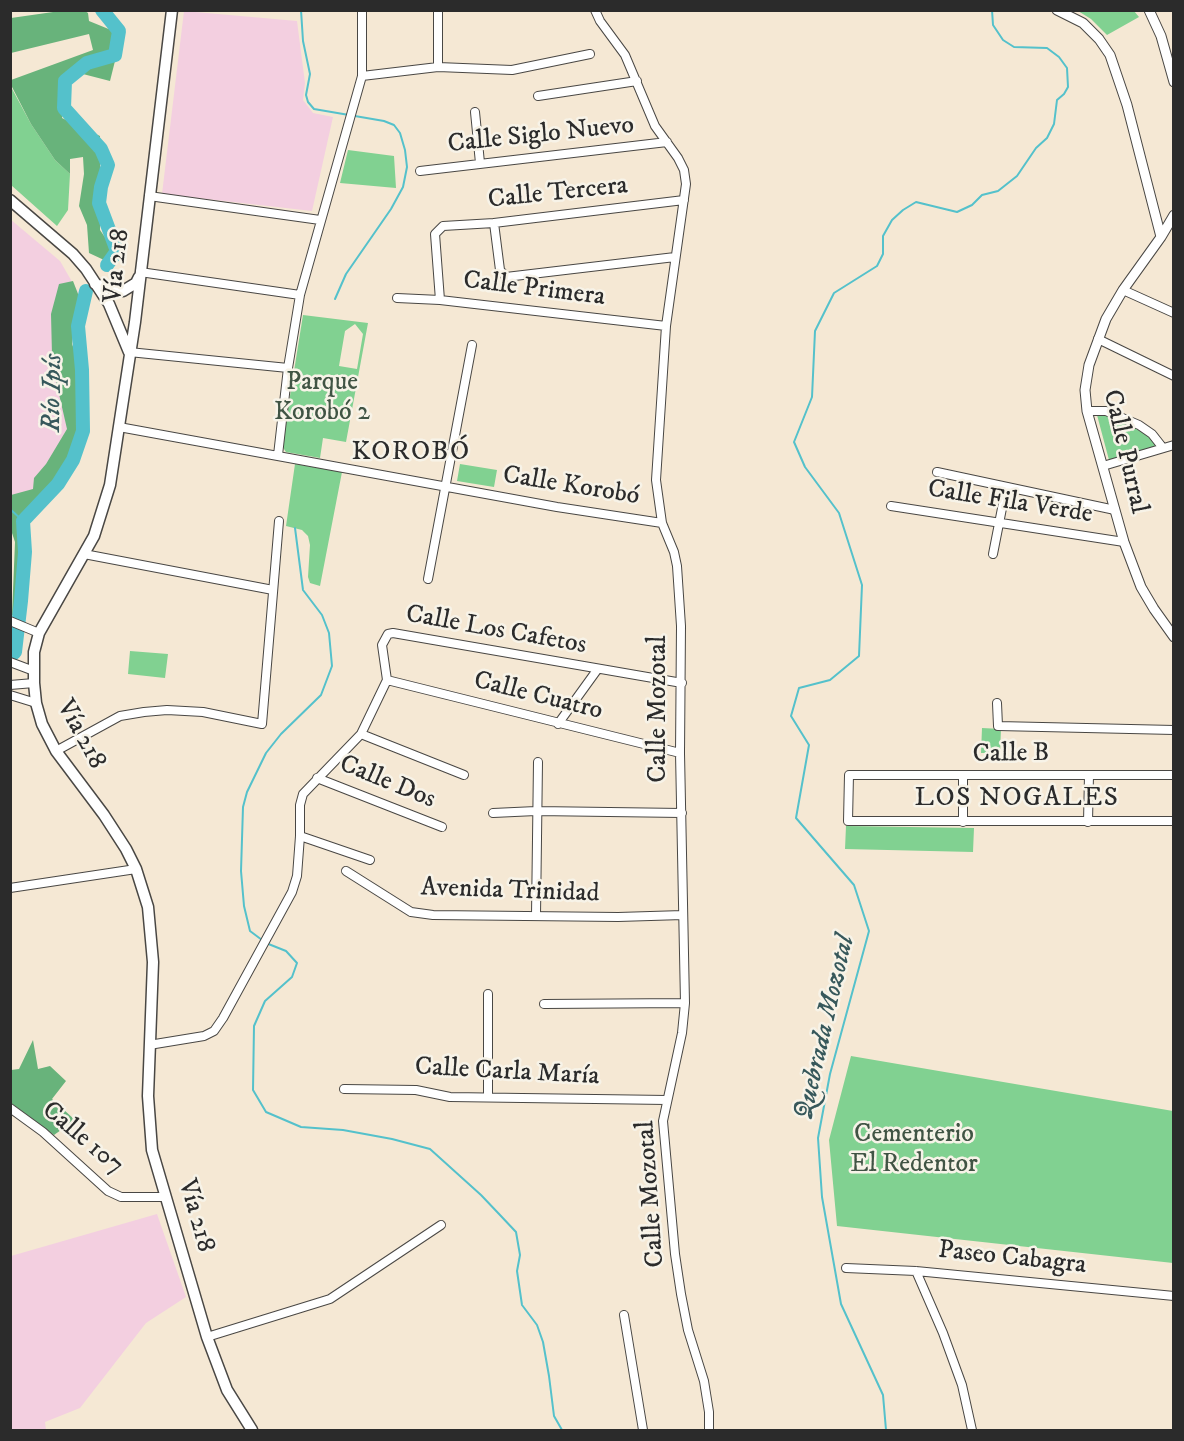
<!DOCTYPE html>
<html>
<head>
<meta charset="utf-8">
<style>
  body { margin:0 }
  #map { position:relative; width:1184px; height:1441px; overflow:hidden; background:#f5e8d4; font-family:"IM FELL DW Pica",serif }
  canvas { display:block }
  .frame { position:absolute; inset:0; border:12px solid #2b2b2b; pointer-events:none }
</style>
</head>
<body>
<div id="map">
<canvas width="1184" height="1441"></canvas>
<div class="frame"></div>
</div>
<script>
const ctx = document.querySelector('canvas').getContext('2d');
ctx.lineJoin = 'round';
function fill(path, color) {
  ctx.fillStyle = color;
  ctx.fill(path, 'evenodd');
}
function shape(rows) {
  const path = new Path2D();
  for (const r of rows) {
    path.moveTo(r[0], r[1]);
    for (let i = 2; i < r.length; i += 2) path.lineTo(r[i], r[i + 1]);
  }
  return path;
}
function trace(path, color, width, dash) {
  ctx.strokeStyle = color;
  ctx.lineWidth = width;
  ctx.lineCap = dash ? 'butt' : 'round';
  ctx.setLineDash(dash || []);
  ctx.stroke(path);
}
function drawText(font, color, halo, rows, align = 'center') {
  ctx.font = font + ' "IM FELL DW Pica",serif';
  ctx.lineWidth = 5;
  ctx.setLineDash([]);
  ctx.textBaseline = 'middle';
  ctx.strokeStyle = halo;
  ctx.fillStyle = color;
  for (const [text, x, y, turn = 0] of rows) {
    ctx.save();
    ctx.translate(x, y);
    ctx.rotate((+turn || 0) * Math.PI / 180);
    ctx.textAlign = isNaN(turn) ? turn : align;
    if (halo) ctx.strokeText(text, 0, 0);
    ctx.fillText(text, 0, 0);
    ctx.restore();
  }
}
fill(shape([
  [184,11,297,21,305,83,303,100,313,113,333,117,312,211,162,194],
  [10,219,60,261,78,292,62,316,66,350,68,451,26,497,10,499],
  [157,1214,186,1297,146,1323,80,1408,45,1422,46,1430,11,1430,11,1256]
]), '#f3cfe0');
fill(shape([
  [1078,11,1134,11,1139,17,1107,35,1091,19],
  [10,85,31,124,55,160,70,174,68,210,57,226,11,185],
  [348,150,394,156,396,188,340,183],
  [303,315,368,323,346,442,323,438,320,458,286,452,282,446],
  [355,324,363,334,357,369,339,366,345,331],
  [1107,414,1150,436,1157,446,1109,460,1097,415],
  [295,464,342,472,320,586,310,583,308,577,310,545,308,536,302,530,286,526],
  [460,464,497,470,494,487,457,481],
  [130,651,168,654,165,678,128,674],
  [982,728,1001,729,1000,753,981,753],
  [846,826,974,828,973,852,845,849],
  [851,1056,1173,1111,1173,1263,837,1226,829,1140]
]), '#81d191');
fill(shape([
  [53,11,85,11,88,13,89,21,111,30,118,49,110,81,79,73,67,89,62,118,100,136,100,230,113,249,104,260,89,253,87,225,79,206,84,174,83,157,70,159,70,174,55,160,31,124,11,85,11,80,93,50,89,34,11,53,11,18,53,12],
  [73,281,80,299,75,316,72,344,82,370,83,431,73,460,58,484,39,500,27,524,28,545,22,597,23,620,12,615,15,542,11,530,11,495,33,489,34,478,46,464,67,429,56,381,52,355,51,314,59,284],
  [33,1040,38,1069,50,1066,66,1081,52,1099,75,1120,54,1135,11,1103,11,1070,19,1069]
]), '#68b37b');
trace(shape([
  [301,10,303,41,310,74,306,95,308,102,314,109,384,121,394,125,400,133,405,150,407,167,403,187,391,209,346,274,335,299],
  [10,509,23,521],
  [295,528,303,590,322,615,329,633,332,666,321,695,281,734,266,753,247,792,243,807,241,871,244,906,250,931,266,943,286,951,297,963,292,977,265,1001,254,1026,253,1090,266,1112,301,1127,343,1130,392,1139,430,1149,481,1195,500,1215,516,1232,520,1255,517,1271,522,1305,537,1325,543,1342,549,1376,554,1416,562,1430],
  [886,1430,883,1395,841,1304,822,1197,818,1138,830,1074,869,931,854,885,796,818,809,745,791,716,799,688,830,680,859,656,862,585,839,513,805,467,794,442,812,397,815,331,834,293,877,266,883,254,883,236,892,220,903,210,916,202,957,212,972,205,982,195,998,191,1017,176,1036,148,1047,138,1054,124,1057,100,1064,94,1068,87,1067,68,1059,57,1047,48,1014,47,1003,40,993,25,992,10]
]), '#54c1cb', 2);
trace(shape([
  [102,10,119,31,115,55,87,63,65,81,64,108,101,149,108,165,101,187,99,203,117,251,107,265],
  [10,656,15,652,21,601,25,552,23,521,58,484,73,460,83,431,82,370,78,326,86,291]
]), '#54c1cb', 14);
const minor = shape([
  [438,10,438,67],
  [595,10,600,21,625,55,655,126,678,158,684,170,686,184,666,326,656,480,662,523,674,552,677,566,681,626,680,753,685,1003,682,1033,663,1121,675,1254,681,1294,688,1330,704,1381,709,1412,709,1430],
  [362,76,438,67,512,70,590,54],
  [538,96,637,81],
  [475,112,480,163],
  [420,171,667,142],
  [149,196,320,220],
  [494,223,500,270,506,277,675,257],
  [140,272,300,295],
  [1123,290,1174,313],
  [397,298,440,300,666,326],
  [440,300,435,234,443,226,494,223,684,200],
  [1098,339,1174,376],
  [129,352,288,368],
  [1087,411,1106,411,1139,425,1152,434,1163,448],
  [119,427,557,507,662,523],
  [278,455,288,368,300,295,362,76,362,10],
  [1103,466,1174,445],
  [937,472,1115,510],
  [891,506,1124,542],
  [84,554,273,590],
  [993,554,1005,493],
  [428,579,472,345],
  [10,621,39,633],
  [10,662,34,671],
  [387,680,680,753],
  [10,685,34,683],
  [10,695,36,703],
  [997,703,998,726,1174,730],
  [558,724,597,670],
  [361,734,464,775],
  [56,751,120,716,144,712,167,710,203,712,262,724,279,521],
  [1174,775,849,775,848,821,1174,821],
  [963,776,963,822],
  [317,778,442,827],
  [493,813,536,811,682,813],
  [1088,822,1089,775],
  [300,836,370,860],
  [346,871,411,912,433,915,618,917,683,915],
  [10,888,136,869],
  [536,915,538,762],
  [488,994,488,1097],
  [544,1004,685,1003],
  [149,1045,204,1036,214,1031,223,1018,292,892,297,876,300,836,300,805,303,794,361,734,387,680,382,645,388,634,393,633,682,683],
  [344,1089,416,1090,450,1097,667,1100],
  [10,1108,43,1132,108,1191,121,1197,165,1197],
  [846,1268,916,1271,1174,1296],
  [916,1271,943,1333,962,1385,972,1430],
  [624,1315,643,1430],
  [207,1337,330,1299,441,1225]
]);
const tertiary = shape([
  [1057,10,1083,23,1099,39,1110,55,1127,105,1161,237],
  [1149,10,1161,36,1174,82],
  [1174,215,1161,237,1123,290,1106,319,1089,365,1085,390,1087,411,1124,542,1141,587,1154,609,1174,637]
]);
const secondary = shape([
  [172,10,135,322,110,485,94,536,39,633,34,652,34,683,36,703,42,724,56,751,104,815,126,849,136,869,148,907,153,962,148,1096,152,1150,207,1337,227,1390,252,1430],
  [10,200,73,254,86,269,109,304,129,352],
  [95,284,123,291,136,283,139,277]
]);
trace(minor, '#494744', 10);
trace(tertiary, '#494744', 11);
trace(secondary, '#494744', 13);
trace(minor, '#fff', 8);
trace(tertiary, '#fff', 9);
trace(secondary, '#fff', 10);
drawText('26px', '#2b2b2b', '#f7f3e8', [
  ["Calle Siglo Nuevo",541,136,-6],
  ["Calle Tercera",558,194,-6],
  ["Vía 218",118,266,-84],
  ["Calle Primera",534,290,7],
  ["Calle Purral",1124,452,77],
  ["Calle Korobó",571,487,9],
  ["Calle Fila Verde",1010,503,9],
  ["Calle Los Cafetos",496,631,10],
  ["Calle Cuatro",538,697,14],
  ["Calle Mozotal",660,709,-90],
  ["Vía 218",80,735,61],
  ["Calle B",1011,755,-1],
  ["Calle Dos",387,783,22],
  ["Avenida Trinidad",510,892,2],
  ["Calle Carla María",507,1073,3],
  ["Calle 107",82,1139,40],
  ["Calle Mozotal",652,1194,-94],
  ["Vía 218",195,1216,74],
  ["Paseo Cabagra",1012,1259,6]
]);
drawText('26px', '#405444', '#f7f3e8', [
  ["Parque",322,384],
  ["Korobó 2",322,414],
  ["Cementerio",914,1136],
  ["El Redentor",914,1166]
]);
drawText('italic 27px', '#37585b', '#f7f3e8', [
  ["Río Ipís",54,393,-89],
  ["Quebrada Mozotal",826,1028,-77]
]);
ctx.letterSpacing = '1.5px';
drawText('27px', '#2b2b2b', '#f7f3e8', [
  ["KOROBÓ",411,453],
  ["LOS NOGALES",1017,799]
]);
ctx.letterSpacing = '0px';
</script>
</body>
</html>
